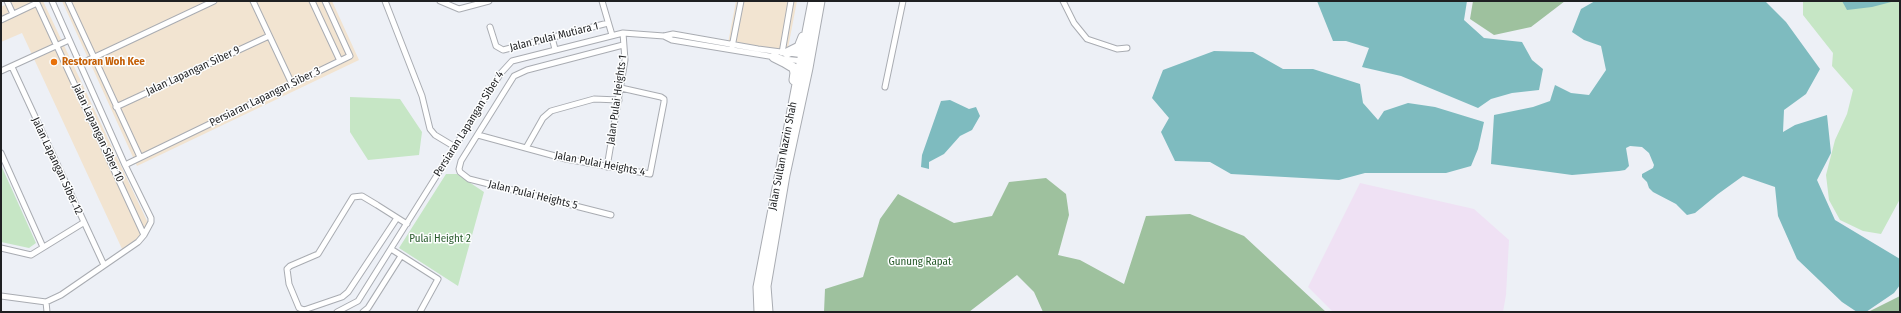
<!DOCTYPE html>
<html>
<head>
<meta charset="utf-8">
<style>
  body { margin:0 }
  #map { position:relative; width:1901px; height:313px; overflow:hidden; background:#edf0f6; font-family:"Fira Sans Condensed",sans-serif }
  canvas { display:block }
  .frame { position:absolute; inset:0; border:2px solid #1f2022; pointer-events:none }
</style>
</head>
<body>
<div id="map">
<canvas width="1901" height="313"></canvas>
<div class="frame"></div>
</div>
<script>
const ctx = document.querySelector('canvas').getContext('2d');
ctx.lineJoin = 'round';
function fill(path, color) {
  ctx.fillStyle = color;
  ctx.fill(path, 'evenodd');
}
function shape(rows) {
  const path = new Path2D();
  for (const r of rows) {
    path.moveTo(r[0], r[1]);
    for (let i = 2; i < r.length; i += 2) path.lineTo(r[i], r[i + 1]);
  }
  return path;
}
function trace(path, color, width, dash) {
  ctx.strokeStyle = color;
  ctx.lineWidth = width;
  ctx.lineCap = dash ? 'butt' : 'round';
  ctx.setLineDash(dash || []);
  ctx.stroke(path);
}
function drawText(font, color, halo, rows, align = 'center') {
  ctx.font = font + ' "Fira Sans Condensed",sans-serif';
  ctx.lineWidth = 3;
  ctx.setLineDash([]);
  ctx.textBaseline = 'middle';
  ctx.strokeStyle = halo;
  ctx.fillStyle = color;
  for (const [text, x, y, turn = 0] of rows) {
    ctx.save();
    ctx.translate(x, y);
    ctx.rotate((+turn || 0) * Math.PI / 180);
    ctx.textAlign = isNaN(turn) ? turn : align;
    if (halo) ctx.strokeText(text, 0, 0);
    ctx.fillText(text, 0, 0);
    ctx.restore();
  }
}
fill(shape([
  [12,1,43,1,148,223,144,235,123,251,22,33,1,42,1,7],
  [62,1,332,1,359,60,137,166],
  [736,1,797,1,787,53,728,43]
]), '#f2e4d1');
fill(shape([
  [1360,183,1474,209,1509,240,1506,295,1503,312,1333,312,1308,287]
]), '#efe1f4');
fill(shape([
  [1803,1,1900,1,1900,199,1881,234,1863,231,1840,220,1829,200,1826,175,1835,140,1847,114,1853,90,1832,66,1833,53,1803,15],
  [350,97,400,99,422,132,419,155,368,160,350,132],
  [1,165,36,243,29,248,1,242],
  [446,174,457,174,484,192,458,286,399,248]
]), '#c6e6c5');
fill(shape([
  [1473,1,1565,1,1531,27,1494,35,1470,19],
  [1046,178,1066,194,1069,215,1058,255,1080,260,1124,284,1146,216,1190,214,1244,236,1326,312,1043,312,1034,292,1017,275,969,312,824,312,825,289,863,277,880,219,898,194,954,223,992,216,1009,182],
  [1900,296,1900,312,1868,312]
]), '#9ec19e');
fill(shape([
  [1317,1,1467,1,1464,20,1484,38,1522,42,1532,60,1543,69,1539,90,1512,93,1491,99,1478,108,1401,76,1362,67,1369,48,1346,41,1333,41],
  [1595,1,1765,1,1786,22,1820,69,1806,94,1784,110,1783,132,1795,125,1827,115,1831,153,1817,180,1835,220,1900,259,1900,285,1894,293,1866,312,1857,312,1842,302,1797,259,1778,216,1775,187,1743,176,1718,194,1695,213,1687,215,1676,204,1653,192,1649,188,1647,182,1642,177,1642,174,1653,168,1654,165,1649,153,1642,147,1630,146,1626,148,1629,166,1625,170,1619,171,1572,175,1491,164,1494,115,1533,107,1550,101,1555,85,1571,93,1589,95,1606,70,1601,46,1584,40,1572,32,1581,9],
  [1842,1,1895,1,1872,7,1847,10],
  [1214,51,1253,52,1283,69,1313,69,1360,84,1363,103,1378,120,1384,111,1408,103,1435,107,1484,122,1478,149,1471,166,1446,173,1365,173,1339,180,1231,174,1210,162,1175,161,1161,132,1169,118,1152,98,1163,70],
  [950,100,969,109,976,107,980,116,972,130,960,136,944,154,929,162,929,169,921,167,922,155,941,101]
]), '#7ebbbf');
const street = shape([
  [7,1,13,14],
  [68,1,140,157],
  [253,1,292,84],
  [312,1,340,61],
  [385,1,422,96,430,129,435,135,455,147],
  [440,1,459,9,489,1],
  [602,1,612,35],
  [1063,1,1074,23,1087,39,1117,49,1127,48],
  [1,20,37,3,144,235],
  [490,27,496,46,503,50,608,23],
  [664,36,672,40,775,57],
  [552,38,555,49],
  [732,47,741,1],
  [782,53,791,1],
  [783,59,803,61],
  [80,64,214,1],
  [12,67,104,265],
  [1,71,69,40],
  [885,87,903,1],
  [116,107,269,36],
  [478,135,566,159,650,174,664,102,664,99,661,97,621,88],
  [526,148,543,118,551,111,594,99,619,100],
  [1,153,43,247],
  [125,165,350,56,325,1],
  [607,167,625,60,623,33],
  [611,215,469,179,460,172,459,169,461,161,514,76,527,70,623,45],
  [397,218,348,292,342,297,304,310,299,308,289,284,287,269,290,266,318,254,353,197,362,196,377,205,407,224],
  [1,248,31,255,83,223],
  [391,249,438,279,420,312],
  [1,296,46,302,61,295,138,242,144,235,151,222,151,218,125,165,52,1],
  [46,302,47,312],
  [337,312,358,301,501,73,512,61,623,33,664,36,673,34,758,49,804,55],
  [363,312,368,308,401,256]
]);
const highway = shape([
  [787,53,799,47,803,37],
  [774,57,784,62,794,68,795,73,794,80],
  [759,312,758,287,813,1],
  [768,312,766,286,785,175,808,68,820,1]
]);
trace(street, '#a9acb2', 7);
trace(highway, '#a9acb2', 11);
trace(street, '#fff', 5);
trace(highway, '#fff', 9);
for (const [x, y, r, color] of [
  [54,62,4,"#e8710a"]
]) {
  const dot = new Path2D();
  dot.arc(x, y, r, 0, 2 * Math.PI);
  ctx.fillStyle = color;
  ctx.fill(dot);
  trace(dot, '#fdfeff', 1.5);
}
drawText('11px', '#1f2022', '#fdfeff', [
  ["Jalan Pulai Mutiara 1",554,37,-14],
  ["Jalan Lapangan Siber 9",193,71,-25],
  ["Persiaran Lapangan Siber 3",265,97,-26],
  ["Jalan Pulai Heights 1",617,100,-82],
  ["Persiaran Lapangan Siber 4",469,124,-58],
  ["Jalan Lapangan Siber 10",98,133,65],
  ["Jalan Sultan Nazrin Shah",783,156,-79],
  ["Jalan Pulai Heights 4",600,164,11],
  ["Jalan Lapangan Siber 12",57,166,65],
  ["Jalan Pulai Heights 5",533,195,14]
]);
drawText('bold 11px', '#c56008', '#fdfeff', [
  ["Restoran Woh Kee",62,62]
], 'left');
drawText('11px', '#2b5d2e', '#fdfeff', [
  ["Pulai Height 2",440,239],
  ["Gunung Rapat",920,262]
]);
</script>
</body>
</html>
